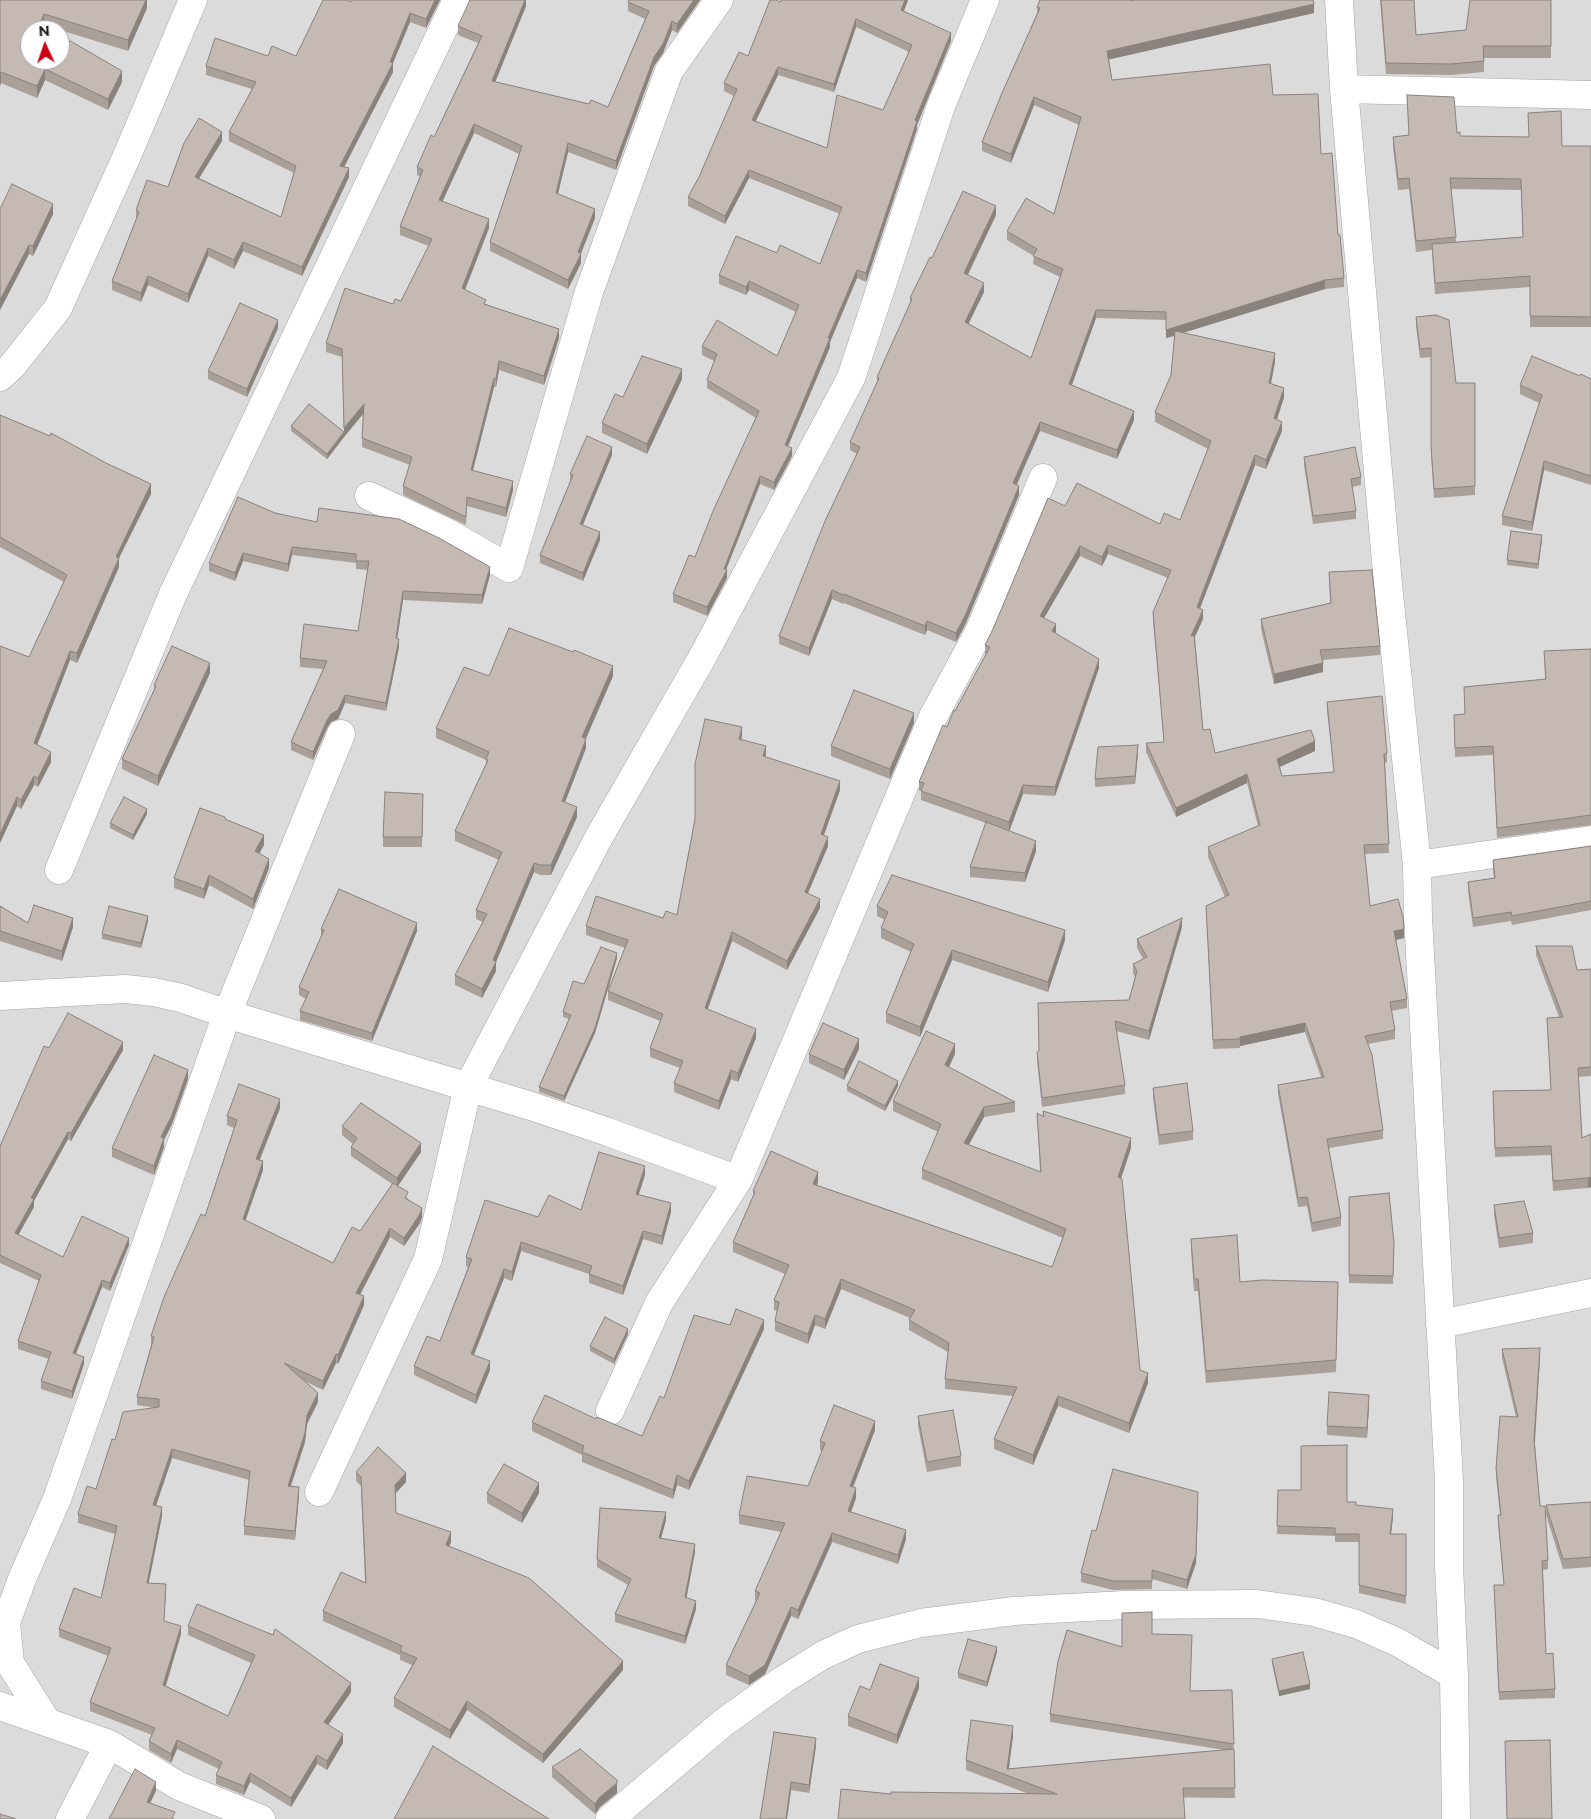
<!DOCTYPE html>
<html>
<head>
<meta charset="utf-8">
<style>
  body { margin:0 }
  #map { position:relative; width:1591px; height:1819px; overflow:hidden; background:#efebe4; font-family:Montserrat,sans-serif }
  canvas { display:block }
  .north { position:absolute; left:20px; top:20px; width:50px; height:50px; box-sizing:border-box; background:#fff; border:1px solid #a5a5a5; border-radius:50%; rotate:357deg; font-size:14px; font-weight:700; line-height:20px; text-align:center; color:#1e1e1e }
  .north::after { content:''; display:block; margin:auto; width:18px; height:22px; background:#cc0012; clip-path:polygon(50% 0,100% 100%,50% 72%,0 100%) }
</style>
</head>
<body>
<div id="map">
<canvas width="1591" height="1819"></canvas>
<div class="north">N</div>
</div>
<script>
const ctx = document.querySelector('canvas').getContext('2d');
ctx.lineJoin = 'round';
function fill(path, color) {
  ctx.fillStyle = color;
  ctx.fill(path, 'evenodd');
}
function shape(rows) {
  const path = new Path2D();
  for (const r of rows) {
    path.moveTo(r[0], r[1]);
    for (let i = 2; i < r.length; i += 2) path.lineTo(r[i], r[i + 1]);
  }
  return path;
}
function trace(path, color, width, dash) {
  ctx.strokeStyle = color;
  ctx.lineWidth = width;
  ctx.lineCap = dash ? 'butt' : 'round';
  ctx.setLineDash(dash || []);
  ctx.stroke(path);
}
fill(shape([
  [0,0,1591,0,1591,1819,0,1819],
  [30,30,60,30,60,60,30,60]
]), '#dcdbdb');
const minor = shape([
  [1339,0,1344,89,1388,584,1417,865,1418,917,1449,1480,1449,1566,1454,1675,1456,1819],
  [1344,89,1591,95],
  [0,377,12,366,58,308,126,158,193,0],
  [369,496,446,532,509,568,589,292,669,71,719,0],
  [1417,865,1591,840],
  [59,870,173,594,457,0],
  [0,996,125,989,154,992,181,998,227,1014,531,1106,608,1132,738,1180],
  [1440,1324,1591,1293],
  [610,1411,659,1303,738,1180,933,717,979,632,1043,478],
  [319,1492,428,1259,468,1087,599,837,703,656,851,378,941,106,985,0],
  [0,1706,109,1744,179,1786,261,1819],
  [47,1722,10,1663,6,1623,22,1579,57,1499,227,1014,341,734],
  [70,1819,109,1744],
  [610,1819,723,1723,783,1680,823,1655,858,1639,921,1623,1014,1611,1125,1605,1257,1604,1314,1612,1356,1624,1397,1642,1454,1675]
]);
trace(minor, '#a5a5a5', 29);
trace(minor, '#fff', 28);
fill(shape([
  [0,0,147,0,147,8,128,51,60,30,44,26,122,82,108,110,45,80,37,98,1,83,0,86],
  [440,0,426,28,410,22,393,63,393,72,344,167,349,177,302,276,243,251,234,269,208,256,188,303,148,285,141,302,112,290,112,281,136,219,136,210,168,187,222,141,199,178,281,217,294,173,229,141,229,132,252,89,206,75,206,66,268,56,296,56,351,2],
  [526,0,526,6,495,82,589,104,608,107,645,19,628,11,628,2,629,0,700,0,677,33,672,30,663,53,654,66,616,170,568,152,558,194,595,218,581,254,581,263,568,289,490,251,490,242,519,154,474,133,442,202,489,228,465,290,486,304,559,338,544,385,499,370,496,387,494,387,473,470,513,490,506,517,467,506,466,525,403,495,403,486,410,465,362,447,363,413,344,437,344,433,344,437,327,459,291,431,291,426,344,432,342,357,326,352,326,343,393,304,401,301,429,246,400,235,400,226,420,177,417,175,417,167,434,137,478,43,458,35,458,26],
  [908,0,904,11,951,41,917,125,917,129,866,282,857,278,830,342,830,347,788,446,792,456,774,490,760,484,726,570,727,578,707,616,673,602,673,594,695,557,756,418,707,388,707,380,714,361,702,355,702,346,777,356,796,312,749,290,746,295,719,284,719,275,777,253,820,264,840,214,749,178,725,224,688,206,688,197,699,177,734,96,724,91,724,83,748,56,780,2],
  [856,27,909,52,883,110,827,148,755,122,778,75,834,92],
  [1380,0,1414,0,1416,35,1466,30,1551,0,1551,58,1484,58,1484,72,1451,75,1386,74],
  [1132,1,1314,13,1109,59,1112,80,1273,95,1321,154,1338,235,1344,278,1344,287,1325,289,1183,333,1275,362,1271,384,1284,397,1277,420,1282,431,1266,469,1255,465,1200,608,1203,619,1195,637,1203,730,1215,753,1315,751,1280,767,1282,776,1334,772,1327,711,1327,702,1387,753,1387,762,1385,763,1389,853,1364,854,1370,906,1404,938,1396,940,1407,999,1407,1008,1391,1011,1395,1030,1395,1039,1368,1044,1383,1130,1383,1139,1329,1148,1341,1217,1341,1226,1312,1232,1307,1206,1298,1207,1278,1094,1278,1085,1321,1077,1305,1032,1240,1046,1240,1048,1213,1049,1206,906,1225,897,1208,857,1208,847,1258,826,1247,783,1176,817,1146,752,1146,743,1164,742,1153,621,1153,612,1168,578,1108,554,1102,566,1080,556,1044,618,1056,633,1099,668,1055,796,1023,794,1009,831,1036,851,1025,882,970,877,970,867,986,823,921,800,921,791,919,791,919,782,955,711,986,655,985,654,985,645,1065,506,1160,524,1180,520,1208,449,1155,422,1155,412,1171,375,1175,336,1166,338,1166,320,1096,318,1072,385,1134,420,1117,459,1040,431,1017,485,1019,495,965,625,956,642,927,630,925,635,844,603,843,604,832,599,809,656,779,644,779,636,857,454,850,450,850,442,877,383,877,377,910,304,910,298,932,258,996,215,968,275,984,292,968,324,1031,358,1060,277,1033,264,1034,256,1007,240,1007,231,1054,214,1079,125,1034,105,1011,163,982,151,982,142,1037,13,1037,7],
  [1407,95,1460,136,1529,137,1528,113,1562,146,1591,146,1591,327,1530,327,1530,287,1435,294,1432,250,1416,252,1409,189,1398,190,1393,147,1393,137,1409,135],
  [1451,189,1521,190,1523,237,1456,242],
  [0,209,53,214,33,256,29,254,0,310],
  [1416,317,1456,383,1475,383,1475,495,1434,498,1431,455,1431,357,1420,358,1416,326],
  [278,328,247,397,208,379,208,371],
  [1580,376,1591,379,1591,485,1544,470,1532,531,1502,525,1502,516,1539,403,1520,394,1520,385],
  [682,379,647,454,602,433,602,423],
  [0,415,151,494,119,558,119,567,77,663,70,660,37,745,51,762,38,787,34,785,21,809,17,806,0,843,0,646,29,657,64,582,0,547],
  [612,455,582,525,600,540,583,581,540,563,540,555,570,482,570,474],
  [1304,457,1361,477,1361,485,1352,487,1356,511,1356,519,1313,524,1304,465],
  [275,513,490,575,482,604,403,600,397,639,399,647,386,711,345,703,338,719,331,722,327,728,313,760,291,750,291,742,323,669,300,667,300,658,358,631,368,570,356,569,356,563,292,555,288,572,243,561,235,581,209,571,209,563],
  [1542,540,1538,569,1507,565,1507,560],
  [1329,572,1380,646,1380,655,1322,660,1323,672,1274,684,1261,629,1261,619,1330,603],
  [1591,649,1591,825,1497,838,1493,755,1455,757,1454,715,1465,714,1545,679,1544,651],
  [210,673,158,786,122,769,122,759,154,691,154,685],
  [489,676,613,676,586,739,586,748,565,802,577,817,551,875,540,875,534,872,496,962,496,971,482,998,455,985,455,975,483,922,476,919,476,910,499,860,455,841,455,831,486,765,486,760,436,738,436,728],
  [914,723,890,779,831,756,831,746],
  [742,736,741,739,766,755,765,757,840,790,824,835,828,846,808,893,820,908,787,970,732,941,708,1009,756,1038,738,1082,731,1079,719,1110,674,1092,674,1083,680,1068,650,1057,650,1048,660,1021,608,1000,608,991,625,948,586,935,586,926,663,918,677,915,695,819],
  [1138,753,1135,784,1095,787,1095,779],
  [423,794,422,847,383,847,383,837],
  [147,814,133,840,110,828,110,823],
  [225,820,264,845,259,853,269,868,253,909,209,885,204,899,174,888,174,878],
  [1591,846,1591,910,1512,925,1511,921,1473,927,1468,891,1468,882,1494,878,1493,870,1493,860],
  [0,906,28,923,73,927,62,961,0,941],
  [877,906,1065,940,1048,992,952,960,920,1037,886,1023,886,1013,911,952,881,938,881,928,885,920,877,916],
  [148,921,141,948,102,939,102,934],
  [1182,927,1149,1040,1116,1031,1125,1085,1125,1094,1042,1107,1037,1061,1037,1052,1039,1052,1129,1000,1135,977,1133,973,1133,964,1143,959,1137,948,1137,939],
  [321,929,417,931,372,1041,300,1020,300,1011,306,999,299,995,299,987,321,936],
  [1536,946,1577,970,1591,969,1591,1076,1578,1077,1582,1138,1591,1134,1591,1187,1588,1188,1553,1191,1551,1155,1495,1157,1493,1101,1551,1090,1547,1018,1559,1017,1536,955],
  [617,958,595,1033,564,1101,539,1092,539,1087,569,1019,563,1017,563,1012,584,984],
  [49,1048,123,1050,71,1141,68,1139,34,1201,34,1207,18,1235,63,1257,129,1245,110,1291,102,1287,76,1354,84,1364,72,1399,41,1389,41,1381,49,1359,18,1349,18,1341,39,1281,0,1263,0,1146],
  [859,1049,844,1080,809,1063,809,1054],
  [955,1054,949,1067,1015,1102,1015,1112,984,1117,969,1145,1040,1172,1037,1113,1043,1116,1043,1111,1131,1148,1121,1179,1140,1370,1148,1383,1129,1433,1058,1406,1033,1465,994,1449,994,1439,1013,1396,945,1389,945,1379,948,1352,909,1330,909,1320,910,1318,841,1289,825,1329,815,1325,808,1344,775,1331,775,1321,777,1311,774,1310,774,1300,785,1274,733,1252,733,1242,753,1196,753,1191,818,1182,817,1185,1052,1267,1063,1238,922,1179,922,1169,938,1132,893,1111,893,1101],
  [188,1079,172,1124,164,1140,164,1147,154,1175,112,1157,112,1148],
  [847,1086,898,1086,885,1111,847,1091],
  [1153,1088,1193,1131,1193,1140,1159,1145,1153,1098],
  [280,1108,260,1160,263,1170,245,1220,333,1263,360,1231,392,1184,351,1156,351,1147,353,1144,342,1135,342,1126,421,1152,398,1186,422,1217,420,1223,404,1246,390,1237,360,1295,364,1305,338,1364,336,1363,323,1390,304,1381,318,1402,307,1424,305,1442,291,1486,299,1496,295,1540,244,1535,244,1526,249,1480,172,1458,156,1506,162,1516,148,1583,166,1592,164,1621,181,1634,166,1686,228,1716,251,1663,188,1635,188,1626,351,1692,328,1724,343,1743,327,1770,317,1764,291,1807,250,1782,244,1795,216,1784,216,1775,219,1769,177,1749,171,1763,149,1750,149,1741,152,1735,90,1711,90,1702,108,1656,59,1637,59,1629,101,1598,115,1534,78,1523,78,1514,96,1489,115,1440,156,1408,137,1405,137,1397,151,1345,151,1336,205,1216,234,1128,227,1125,227,1116],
  [645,1175,638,1195,671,1212,662,1245,643,1239,623,1295,589,1283,589,1274,521,1251,512,1281,504,1278,474,1355,490,1370,476,1404,414,1375,414,1366,440,1341,468,1267,466,1266,466,1257,538,1217,581,1210],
  [1349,1197,1394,1243,1393,1284,1349,1283],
  [1494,1205,1533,1233,1533,1243,1499,1248,1494,1215],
  [1191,1239,1240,1282,1338,1294,1336,1372,1206,1383,1198,1291,1194,1291,1191,1251],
  [730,1325,764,1329,689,1490,677,1485,673,1499,582,1462,582,1455,532,1431,532,1422,596,1419,642,1436,664,1398],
  [628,1334,614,1364,590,1351,590,1346],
  [1502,1349,1540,1357,1535,1444,1540,1506,1548,1560,1548,1569,1543,1570,1546,1654,1555,1689,1555,1698,1499,1700,1494,1585,1504,1585,1498,1524,1498,1515,1500,1515,1496,1477,1496,1468,1516,1417,1502,1358],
  [1369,1405,1367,1438,1327,1435,1327,1426],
  [918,1416,961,1456,961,1466,927,1472,918,1426],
  [875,1430,853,1487,856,1498,851,1512,906,1539,898,1564,832,1542,798,1619,791,1616,765,1674,749,1685,726,1675,726,1665,756,1601,755,1600,755,1591,781,1532,739,1524,739,1515,808,1486,822,1451,820,1450,820,1441],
  [356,1472,406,1482,395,1494,396,1513,451,1542,449,1546,623,1670,543,1763,467,1710,450,1739,394,1707,394,1698,412,1665,400,1660,400,1655,323,1621,323,1611,365,1583,361,1486,356,1481],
  [1278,1490,1347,1502,1393,1517,1391,1534,1406,1534,1406,1604,1359,1593,1359,1542,1335,1542,1335,1536,1277,1534],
  [487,1493,539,1493,522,1523,487,1503],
  [1198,1501,1196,1563,1187,1589,1152,1579,1152,1589,1113,1590,1081,1582,1081,1573,1096,1531],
  [1591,1502,1591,1567,1563,1569,1546,1515,1546,1505],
  [666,1520,661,1538,695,1552,686,1598,696,1609,685,1644,615,1622,615,1614,628,1585,597,1567,597,1559],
  [1152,1634,1191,1691,1232,1690,1235,1798,891,1794,1029,1794,966,1770,966,1760,1013,1736,1008,1769,1224,1750,1050,1722,1050,1714,1122,1647],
  [997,1652,987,1687,958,1678,958,1673],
  [1272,1659,1310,1689,1279,1696,1272,1664],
  [919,1688,897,1744,848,1726,848,1716,870,1690],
  [816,1746,809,1793,791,1790,787,1819,760,1819],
  [552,1767,617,1793,600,1807,595,1814,552,1777]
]), '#a9a09a');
fill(shape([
  [146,0,147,0,147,8,128,51,128,40],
  [435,0,440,0,426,28,426,19],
  [525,0,526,0,526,6,492,90,492,81],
  [694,0,700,0,677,33,677,24],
  [905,0,908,0,901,18,901,10],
  [1314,4,1314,13,1107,60,1107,51],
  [410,13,410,22,393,63,393,72,340,175,340,166,390,62],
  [44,14,44,26,42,30,40,24],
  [856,19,856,27,834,92,834,84],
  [672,21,672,30,663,53,654,66,616,170,616,161,654,57],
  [951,33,951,41,917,125,917,129,866,282,866,273,915,120],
  [778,67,778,75,752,129,752,120],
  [45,69,45,80,37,98,37,86],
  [122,71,122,82,108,110,108,99],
  [1,72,1,83,0,86,0,74],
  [1034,97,1034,105,1011,163,1011,154],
  [474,124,474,133,439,209,439,200],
  [222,132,222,141,195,185,195,177],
  [568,143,568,152,556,202,556,193],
  [349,168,349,177,302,276,302,267],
  [749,170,749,178,725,224,725,216],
  [53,204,53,214,33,256,33,246],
  [996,206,996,215,964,282,964,273],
  [595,209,595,218,580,255,581,254,581,263,568,289,568,280,578,252],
  [489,219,489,228,462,297,462,288],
  [243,242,243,251,234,269,234,260],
  [29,245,29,254,0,310,0,300],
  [208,248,208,256,188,303,188,294],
  [857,270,857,278,830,342,830,347,785,453,785,445,828,338],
  [148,276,148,285,141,302,141,293],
  [1325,280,1325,289,1166,338,1166,330],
  [749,281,749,290,746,295,746,287],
  [984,283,984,292,965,331,965,322],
  [1096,310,1096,318,1069,393,1069,384],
  [278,320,278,328,247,397,247,389],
  [559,329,559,338,544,385,544,376],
  [1275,353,1275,362,1269,392,1269,383],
  [499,361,499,370,496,387,496,379],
  [682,369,682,379,647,454,647,444],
  [494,378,494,387,471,478,471,470],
  [1284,388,1284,397,1274,428,1274,418],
  [364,404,364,413,344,437,344,428],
  [1134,411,1134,420,1117,459,1117,450],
  [1040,422,1040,431,1013,492,1013,483],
  [1282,422,1282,431,1266,469,1266,460],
  [344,432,344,437,327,459,327,454],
  [612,447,612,455,580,532,580,524],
  [792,448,792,456,774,490,774,482],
  [1255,455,1255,465,1197,616,1197,607],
  [1544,461,1544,470,1532,531,1532,522],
  [760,476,760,484,725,572,727,570,727,578,707,616,707,607,724,569],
  [513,481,513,490,506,517,506,508],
  [151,484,151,494,119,558,119,567,77,663,77,653,116,557],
  [1019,486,1019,495,965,625,956,642,956,633],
  [600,532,600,540,583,581,583,573],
  [1542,535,1542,540,1538,569,1538,564],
  [1108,545,1108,554,1102,566,1102,557],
  [1080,546,1080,556,1040,625,1040,616],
  [292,547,292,555,288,572,288,564],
  [243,553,243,561,235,581,235,573],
  [490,567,490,575,482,604,482,595],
  [832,590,832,599,809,656,809,648],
  [403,591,403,600,396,647,396,638],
  [1203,610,1203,619,1191,645,1191,636],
  [927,621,927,630,925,635,925,626],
  [1056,624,1056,633,1052,631],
  [399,639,399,647,386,711,386,703],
  [70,651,70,660,34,753,34,743],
  [1099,659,1099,668,1055,796,1055,787],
  [210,663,210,673,158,786,158,776],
  [1323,663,1323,672,1274,684,1274,674],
  [613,666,613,676,582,747,582,737],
  [345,695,345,703,338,719,331,722,327,728,313,760,313,752,327,720],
  [914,713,914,723,890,779,890,769],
  [742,727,742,736,739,748,739,739],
  [586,739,586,748,562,810,562,801],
  [1315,741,1315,751,1277,768,1277,759],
  [1138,745,1138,753,1135,784,1135,776],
  [766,746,766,755,763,765,763,756],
  [51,752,51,762,38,787,38,778],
  [1247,774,1247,783,1176,817,1176,808],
  [34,776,34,785,21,809,21,800],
  [840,781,840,790,821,843,821,834],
  [1023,785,1023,794,1009,832,1009,822],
  [17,797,17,806,0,843,0,834],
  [577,807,577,817,551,875,551,865],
  [147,809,147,814,133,840,133,835],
  [264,835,264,845,255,861,255,851],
  [828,837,828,846,805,900,805,892],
  [1036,841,1036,851,1025,882,1025,873],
  [269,859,269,868,253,909,253,899],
  [534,863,534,872,496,962,496,971,482,998,482,989,493,960],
  [209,875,209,885,204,899,204,889],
  [820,899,820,908,787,970,787,961],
  [148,916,148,921,141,948,141,943],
  [73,918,73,927,62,961,62,951],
  [1182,918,1182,927,1149,1040,1149,1031],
  [417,923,417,931,372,1041,372,1033],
  [1404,929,1404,938,1394,940,1394,931],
  [1065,930,1065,940,1048,992,1048,982],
  [732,932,732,941,705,1016,705,1008],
  [952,950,952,960,920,1037,920,1027],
  [617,953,617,958,595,1033,564,1101,564,1096],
  [1305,1023,1305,1032,1240,1046,1240,1037],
  [756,1029,756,1038,738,1082,738,1073],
  [859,1039,859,1049,844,1080,844,1070],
  [123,1042,123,1050,71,1141,71,1133],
  [955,1044,955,1054,945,1075,945,1065],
  [188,1070,188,1079,172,1124,164,1140,164,1147,154,1175,154,1166,161,1137],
  [731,1070,731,1079,719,1110,719,1101],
  [898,1081,898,1086,885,1111,885,1106],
  [280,1099,280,1108,256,1168,256,1159],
  [984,1107,984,1117,964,1153,964,1143],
  [68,1132,68,1139,34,1201,34,1207,15,1241,15,1233,31,1198],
  [1131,1138,1131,1148,1118,1187,1118,1177],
  [421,1143,421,1152,397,1187,397,1178],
  [263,1161,263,1170,243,1228,243,1219],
  [645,1166,645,1175,636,1203,636,1194],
  [818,1172,818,1182,813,1194,813,1184],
  [1591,1177,1591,1187,1588,1188,1588,1178],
  [671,1203,671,1212,662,1245,662,1236],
  [422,1208,422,1217,420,1223,404,1246,404,1238],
  [390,1228,390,1237,356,1302,356,1293],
  [643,1231,643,1239,623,1295,623,1286],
  [129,1238,129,1245,110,1291,110,1283],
  [521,1242,521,1251,512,1281,512,1272],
  [504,1269,504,1278,471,1362,471,1354],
  [841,1279,841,1289,825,1329,825,1319],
  [102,1280,102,1287,73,1361,73,1353],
  [364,1296,364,1305,338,1364,338,1355],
  [815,1315,815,1325,808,1344,808,1334],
  [764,1320,764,1329,689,1490,689,1481],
  [628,1329,628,1334,614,1364,614,1359],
  [1540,1348,1540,1357,1534,1449,1534,1440],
  [336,1354,336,1363,323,1390,323,1381],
  [84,1357,84,1364,72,1399,72,1391],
  [490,1361,490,1370,476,1404,476,1395],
  [1148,1373,1148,1383,1129,1433,1129,1423],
  [318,1393,318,1402,307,1424,305,1442,288,1494,288,1486,307,1415],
  [1369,1395,1369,1405,1367,1438,1367,1428],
  [1058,1396,1058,1406,1033,1465,1033,1455],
  [875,1421,875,1430,850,1495,850,1486],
  [172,1449,172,1458,153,1514,153,1505],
  [406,1473,406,1482,395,1494,395,1485],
  [677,1475,677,1485,673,1499,673,1490],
  [539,1483,539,1493,522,1523,522,1513],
  [299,1487,299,1496,295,1540,295,1531],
  [856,1488,856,1498,848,1520,848,1511],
  [1198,1501,1196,1563,1187,1589,1187,1580],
  [162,1507,162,1516,147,1592,147,1583],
  [1393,1509,1393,1517,1390,1542,1390,1534],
  [666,1512,666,1520,659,1546,659,1538],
  [906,1530,906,1539,898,1564,898,1555],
  [451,1532,451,1542,446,1554,446,1545],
  [832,1533,832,1542,798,1619,798,1610],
  [695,1544,695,1552,685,1606,685,1597],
  [696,1601,696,1609,685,1644,685,1636],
  [791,1607,791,1616,765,1674,749,1685,749,1676],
  [181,1626,181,1634,163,1694,163,1685],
  [997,1647,997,1652,987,1687,987,1682],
  [623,1661,623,1670,543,1763,543,1754],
  [919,1678,919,1688,897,1744,897,1735],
  [351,1683,351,1692,324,1731,324,1722],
  [1310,1684,1310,1689,1279,1696,1279,1691],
  [467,1701,467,1710,450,1739,450,1730],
  [1013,1726,1013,1736,1008,1776,1007,1769],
  [343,1734,343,1743,327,1770,327,1761],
  [816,1738,816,1746,809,1793,809,1785],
  [177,1740,177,1749,171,1763,171,1754],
  [317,1755,317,1764,291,1807,291,1798],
  [250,1773,250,1782,244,1795,244,1786],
  [156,1782,156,1791,147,1810,147,1802],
  [791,1782,791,1790,787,1819,786,1819],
  [617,1783,617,1793,600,1807,595,1814,595,1804,600,1797]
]), '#89827d');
const building = shape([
  [0,0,146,0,128,40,44,14,40,24,51,30,30,30,30,60,60,60,60,35,122,71,108,99,45,69,37,86,1,72,0,74,0,0],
  [323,0,347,0,351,2,351,0,435,0,426,19,410,13,390,62,393,63,340,166,349,168,302,267,243,242,234,260,208,248,188,294,148,276,141,293,112,281,139,212,136,210,147,180,168,187,184,143,199,118,222,132,195,177,281,217,296,166,229,132,256,82,206,66,215,38,268,56,272,46,296,56,323,0],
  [470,0,525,0,492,81,589,104,591,100,608,107,649,11,628,2,629,0,694,0,677,24,672,21,663,44,654,57,616,161,568,143,556,193,595,209,578,252,581,254,568,280,490,242,522,146,474,124,439,200,489,219,462,288,486,300,484,304,559,329,544,376,499,361,496,379,494,378,471,470,513,481,506,508,467,497,466,517,403,486,412,457,362,438,364,404,344,428,342,349,326,343,345,288,393,304,395,299,401,301,432,239,400,226,423,170,417,167,431,135,434,137,482,36,458,26,470,0],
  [770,0,776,0,780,2,781,0,905,0,901,10,951,33,915,120,917,121,866,273,857,270,828,338,830,338,785,445,792,448,774,482,760,476,724,569,727,570,707,607,673,594,689,555,695,557,713,511,759,411,707,380,717,354,702,346,717,320,777,356,799,305,749,281,746,287,719,275,736,236,777,253,780,245,820,264,842,207,749,170,725,216,688,197,699,177,737,89,724,83,739,52,748,56,770,0],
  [856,19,912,45,883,110,837,95,827,148,752,120,778,67,834,84,856,19],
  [1040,0,1129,0,1132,1,1133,0,1313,0,1314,4,1107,51,1112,80,1270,64,1273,95,1318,94,1321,154,1332,153,1338,235,1340,235,1344,278,1325,280,1166,330,1166,312,1096,310,1069,384,1134,411,1117,450,1040,422,1013,483,1019,486,965,616,956,633,927,621,925,626,844,594,843,595,832,590,809,648,779,636,825,521,860,447,850,442,879,378,877,377,912,299,910,298,930,257,932,258,963,191,996,206,964,273,984,283,965,322,1031,358,1063,269,1033,256,1037,249,1007,231,1026,198,1054,214,1081,117,1034,97,1011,154,982,142,1002,93,1040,8,1037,7,1040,0],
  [1381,0,1414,0,1416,35,1466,30,1470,0,1551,0,1551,46,1483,46,1484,61,1451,64,1386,63,1381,0],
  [1407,95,1454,97,1457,133,1460,132,1460,136,1529,137,1528,113,1561,111,1562,146,1591,146,1591,317,1530,316,1530,276,1435,283,1432,244,1523,237,1521,179,1450,178,1456,237,1416,241,1409,178,1398,179,1393,137,1409,135,1407,95],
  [12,184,53,204,33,246,29,245,0,300,0,209,12,184],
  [240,303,278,320,247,389,208,371,240,303],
  [1436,315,1449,320,1456,383,1475,383,1475,486,1434,489,1431,446,1431,348,1420,349,1416,317,1436,315],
  [1175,331,1275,353,1269,383,1284,388,1274,418,1282,422,1266,460,1255,455,1197,607,1203,610,1191,636,1194,635,1203,730,1210,729,1215,753,1311,730,1315,741,1277,759,1282,776,1334,772,1327,702,1382,696,1387,753,1384,754,1389,844,1364,845,1370,906,1398,899,1403,917,1404,929,1394,931,1407,999,1390,1002,1395,1030,1365,1036,1372,1055,1383,1130,1327,1139,1341,1217,1312,1223,1307,1197,1298,1198,1278,1085,1324,1077,1305,1023,1240,1037,1240,1039,1213,1040,1206,906,1229,895,1208,847,1260,825,1247,774,1176,808,1146,743,1164,742,1153,612,1171,570,1108,545,1102,557,1080,546,1040,616,1056,624,1052,631,1099,659,1055,787,1023,785,1009,822,921,791,924,783,919,782,943,725,947,727,954,710,955,711,990,647,985,645,993,629,1048,498,1065,506,1077,483,1160,524,1164,513,1180,520,1211,441,1155,412,1171,375,1175,331],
  [642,356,682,369,647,444,602,423,615,394,623,397,642,356],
  [1532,356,1580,376,1581,374,1591,379,1591,476,1544,461,1532,522,1502,516,1542,395,1520,385,1532,356],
  [309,404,344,432,327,454,291,426,309,404],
  [0,415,50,436,51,433,106,463,151,484,116,557,119,558,77,653,70,651,34,743,51,752,38,778,34,776,21,800,17,797,0,834,0,646,29,657,67,575,0,537,0,415],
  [587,436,612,447,580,524,600,532,583,573,540,555,573,475,570,474,587,436],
  [1355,447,1361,477,1351,479,1356,511,1313,516,1304,457,1355,447],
  [238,497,275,513,317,522,319,508,399,519,439,538,490,567,482,595,403,591,396,638,399,639,386,703,345,695,338,710,331,714,327,720,313,752,291,742,327,661,300,658,304,624,358,631,369,561,356,561,356,554,292,547,288,564,243,553,235,573,209,563,238,497],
  [1511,531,1542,535,1538,564,1507,560,1511,531],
  [1372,570,1380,646,1320,650,1323,663,1274,674,1261,619,1331,603,1329,572,1372,570],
  [509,628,573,652,574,650,613,666,582,737,586,739,562,801,577,807,551,865,540,865,534,863,493,960,496,962,482,989,455,975,487,914,476,910,502,852,455,831,488,760,486,759,489,752,436,728,464,667,489,676,509,628],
  [172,646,210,663,158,776,122,759,156,686,154,685,172,646],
  [1591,649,1591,815,1497,828,1493,746,1455,748,1454,715,1465,714,1464,687,1546,679,1544,651,1591,649],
  [854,690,914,713,890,769,831,746,854,690],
  [705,719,742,727,739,739,766,746,763,756,840,781,821,834,828,837,805,892,820,899,787,961,732,932,705,1008,756,1029,738,1073,731,1070,719,1101,674,1083,683,1061,650,1048,663,1014,608,991,628,940,586,926,596,896,663,918,666,911,677,915,695,819,695,764,705,719],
  [1138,745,1135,776,1095,779,1098,747,1138,745],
  [385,792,423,794,422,837,383,837,385,792],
  [124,797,147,809,133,835,110,823,124,797],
  [200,808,225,817,225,819,264,835,255,851,269,859,253,899,209,875,204,889,174,878,200,808],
  [986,822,1036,841,1025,873,970,867,986,822],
  [1591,846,1591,901,1512,916,1511,912,1473,918,1468,882,1495,878,1493,860,1591,846],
  [892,875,1065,930,1048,982,952,950,920,1027,886,1013,914,944,881,928,888,912,877,906,892,875],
  [339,889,417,923,372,1033,300,1011,309,992,299,987,324,930,321,929,339,889],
  [34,905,73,918,62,951,0,931,0,906,28,923,34,905],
  [109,906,148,916,141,943,102,934,109,906],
  [1182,918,1149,1031,1115,1021,1125,1085,1042,1098,1037,1052,1039,1051,1038,1003,1129,1000,1137,971,1133,964,1147,957,1137,939,1182,918],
  [1536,946,1572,946,1577,970,1591,969,1591,1067,1578,1068,1582,1138,1591,1134,1591,1177,1588,1178,1553,1181,1551,1146,1495,1148,1493,1091,1551,1090,1547,1018,1563,1017,1536,946],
  [601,947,617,953,595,1028,564,1096,539,1087,571,1015,563,1012,573,981,584,984,601,947],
  [68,1013,123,1042,71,1133,68,1132,31,1198,34,1199,15,1233,63,1257,82,1216,129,1238,110,1283,102,1280,73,1353,84,1357,72,1391,41,1381,51,1352,18,1341,41,1275,0,1255,0,1146,44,1046,49,1048,68,1013],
  [823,1023,859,1039,844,1070,809,1054,823,1023],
  [926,1031,955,1044,945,1065,1015,1102,984,1107,964,1143,1041,1172,1037,1113,1044,1117,1043,1111,1131,1138,1118,1177,1122,1179,1140,1370,1148,1373,1129,1423,1058,1396,1033,1455,994,1439,1017,1387,945,1379,949,1343,909,1320,915,1310,841,1279,825,1319,815,1315,808,1334,775,1321,779,1302,774,1300,789,1265,733,1242,755,1192,753,1191,771,1151,818,1172,813,1184,1052,1267,1066,1229,922,1169,941,1124,893,1101,926,1031],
  [154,1055,188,1070,172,1115,161,1137,164,1138,154,1166,112,1148,154,1055],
  [859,1061,898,1081,885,1106,847,1086,859,1061],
  [1187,1083,1193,1131,1159,1135,1153,1088,1187,1083],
  [239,1084,280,1099,256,1159,263,1161,243,1219,333,1263,352,1227,360,1231,393,1183,408,1192,405,1198,422,1208,420,1214,404,1238,390,1228,356,1293,364,1296,338,1355,336,1354,323,1381,284,1363,318,1393,307,1415,305,1433,288,1486,299,1487,295,1531,244,1526,250,1471,172,1449,153,1505,162,1507,147,1583,166,1584,164,1621,181,1626,163,1685,228,1716,255,1655,188,1626,197,1604,273,1635,275,1629,351,1683,324,1722,343,1734,327,1761,317,1755,291,1798,250,1773,244,1786,216,1775,222,1762,177,1740,171,1754,149,1741,155,1728,90,1702,111,1648,59,1629,74,1588,101,1598,117,1526,78,1514,87,1486,96,1489,112,1439,115,1440,123,1412,159,1407,159,1399,137,1397,154,1337,151,1336,164,1297,201,1214,205,1216,237,1120,227,1116,239,1084],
  [361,1103,421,1143,397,1178,351,1147,357,1138,342,1126,361,1103],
  [599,1152,645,1166,636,1194,671,1203,662,1236,643,1231,623,1286,589,1274,592,1266,521,1242,512,1272,504,1269,471,1354,490,1361,476,1395,414,1366,427,1336,440,1341,472,1259,466,1257,485,1200,538,1217,549,1195,581,1210,599,1152],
  [1389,1193,1394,1243,1393,1276,1349,1275,1349,1197,1389,1193],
  [1524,1201,1533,1233,1499,1238,1494,1205,1524,1201],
  [1237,1235,1240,1282,1262,1280,1338,1282,1336,1360,1206,1371,1198,1279,1194,1279,1191,1239,1237,1235],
  [736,1309,764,1320,689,1481,677,1475,673,1490,582,1452,584,1446,532,1422,545,1395,596,1419,597,1417,642,1436,660,1396,664,1398,694,1315,730,1325,736,1309],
  [605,1317,628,1329,614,1359,590,1346,605,1317],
  [1540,1348,1534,1440,1540,1506,1545,1506,1548,1560,1542,1561,1546,1654,1553,1653,1555,1689,1499,1692,1494,1585,1504,1585,1498,1515,1501,1515,1496,1468,1500,1416,1518,1417,1502,1349,1540,1348],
  [1329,1392,1369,1395,1367,1428,1327,1426,1329,1392],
  [834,1405,875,1421,850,1486,856,1488,848,1511,906,1530,898,1555,832,1533,798,1610,791,1607,765,1665,749,1676,726,1665,760,1593,755,1591,785,1523,739,1515,747,1476,808,1486,825,1443,820,1441,834,1405],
  [953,1410,961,1456,927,1462,918,1416,953,1410],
  [1347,1445,1347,1502,1356,1502,1356,1505,1393,1509,1390,1534,1406,1534,1406,1596,1359,1585,1359,1534,1335,1534,1335,1528,1277,1526,1278,1490,1301,1490,1301,1446,1347,1445],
  [378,1447,406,1473,395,1485,396,1513,451,1532,446,1545,529,1578,623,1661,543,1754,467,1701,450,1730,394,1698,417,1658,400,1651,402,1646,323,1611,341,1572,366,1583,361,1477,356,1472,378,1447],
  [504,1464,539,1483,522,1513,487,1493,504,1464],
  [1113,1469,1198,1492,1196,1554,1187,1580,1152,1570,1152,1581,1113,1581,1081,1573,1092,1530,1096,1531,1113,1469],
  [1591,1502,1591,1557,1563,1559,1546,1505,1591,1502],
  [600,1508,666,1512,659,1538,695,1544,685,1597,696,1601,685,1636,615,1614,631,1579,597,1559,600,1508],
  [1152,1612,1152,1634,1192,1635,1190,1691,1232,1690,1234,1744,1050,1714,1058,1661,1067,1630,1122,1647,1122,1613,1152,1612],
  [968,1639,997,1647,987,1682,958,1673,968,1639],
  [1303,1652,1310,1684,1279,1691,1272,1659,1303,1652],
  [880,1664,919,1678,897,1735,848,1716,860,1686,870,1690,880,1664],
  [971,1720,1013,1726,1007,1769,1234,1749,1235,1788,1183,1788,1185,1819,838,1819,841,1789,891,1794,891,1792,1057,1794,966,1760,971,1720],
  [774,1732,816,1738,809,1785,791,1782,786,1819,760,1819,774,1732],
  [1550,1740,1552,1819,1507,1819,1505,1741,1550,1740],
  [433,1746,549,1819,394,1819,433,1746],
  [580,1749,617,1780,617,1783,600,1797,595,1804,552,1767,580,1749],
  [135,1769,156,1782,147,1802,175,1812,172,1818,174,1819,109,1819,135,1769],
  [0,1814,16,1819,0,1819,0,1814]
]);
fill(building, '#c4bab3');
trace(building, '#89827d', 1);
</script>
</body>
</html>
